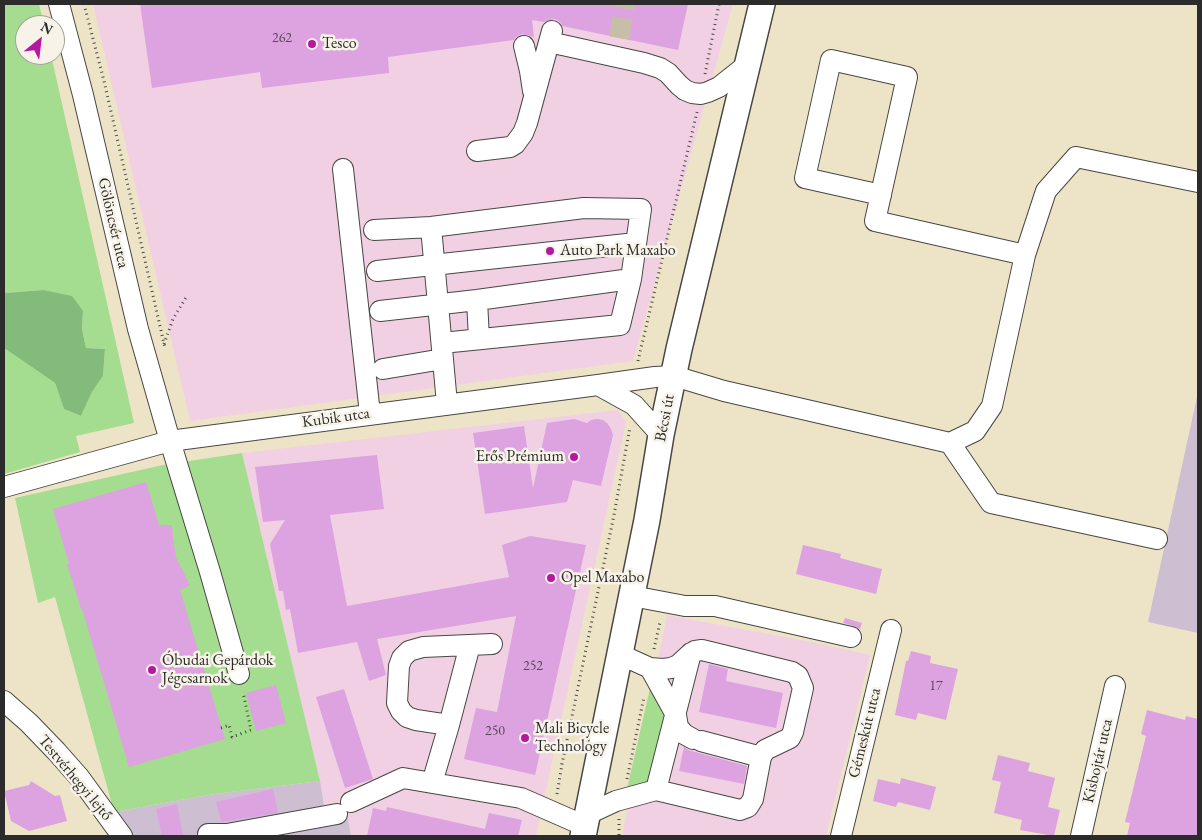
<!DOCTYPE html>
<html>
<head>
<meta charset="utf-8">
<style>
  body { margin:0 }
  #map { position:relative; width:1202px; height:840px; overflow:hidden; background:#ede4c7; font-family:"EB Garamond",serif }
  canvas { display:block }
  .frame { position:absolute; inset:0; border:5px solid #2b2b2b; pointer-events:none }
  .north { position:absolute; left:15px; top:15px; width:50px; height:50px; box-sizing:border-box; background:#f7f3e8; border:1px solid #a5a39c; border-radius:50%; rotate:29deg; font-size:14px; font-weight:700; line-height:20px; text-align:center; color:#2b2b2b }
  .north::after { content:''; display:block; margin:auto; width:18px; height:22px; background:#b5179e; clip-path:polygon(50% 0,100% 100%,50% 72%,0 100%) }
</style>
</head>
<body>
<div id="map">
<canvas width="1202" height="840"></canvas>
<div class="frame"></div>
<div class="north">N</div>
</div>
<script>
const ctx = document.querySelector('canvas').getContext('2d');
ctx.lineJoin = 'round';
function fill(path, color) {
  ctx.fillStyle = color;
  ctx.fill(path, 'evenodd');
}
function shape(rows) {
  const path = new Path2D();
  for (const r of rows) {
    path.moveTo(r[0], r[1]);
    for (let i = 2; i < r.length; i += 2) path.lineTo(r[i], r[i + 1]);
  }
  return path;
}
function trace(path, color, width, dash) {
  ctx.strokeStyle = color;
  ctx.lineWidth = width;
  ctx.lineCap = dash ? 'butt' : 'round';
  ctx.setLineDash(dash || []);
  ctx.stroke(path);
}
function drawText(font, color, halo, rows, align = 'center') {
  ctx.font = font + ' "EB Garamond",serif';
  ctx.lineWidth = 5;
  ctx.setLineDash([]);
  ctx.textBaseline = 'middle';
  ctx.strokeStyle = halo;
  ctx.fillStyle = color;
  for (const [text, x, y, turn = 0] of rows) {
    ctx.save();
    ctx.translate(x, y);
    ctx.rotate((+turn || 0) * Math.PI / 180);
    ctx.textAlign = isNaN(turn) ? turn : align;
    if (halo) ctx.strokeText(text, 0, 0);
    ctx.fillText(text, 0, 0);
    ctx.restore();
  }
}
fill(shape([
  [93,4,733,4,633,361,190,421],
  [618,410,626,422,536,836,351,836,346,808,325,811,320,781,242,453],
  [667,615,817,643,870,655,826,836,622,836]
]), '#f1d0e4');
fill(shape([
  [1198,392,1198,633,1148,622],
  [320,781,325,811,346,808,351,836,130,836,114,812,214,794]
]), '#cebed1');
fill(shape([
  [4,4,39,4,44,25,25,25,25,55,51,55,134,423,76,436,80,452,4,474,4,348,55,383,64,409,81,416,92,392,103,376,105,349,86,348,82,329,83,311,43,290,5,293,4,294],
  [242,453,320,781,214,794,114,812,55,597,38,603,15,498,163,465],
  [650,688,669,722,652,783,627,789]
]), '#a4dd8f');
fill(shape([
  [43,290,72,296,83,311,82,329,86,348,105,349,103,376,92,392,81,416,64,409,55,383,4,348,4,294,5,293]
]), '#83bc7a');
fill(shape([
  [140,4,688,4,678,50,562,26,560,22,555,19,549,20,544,22,532,20,534,37,522,34,516,37,514,40,388,57,389,73,262,88,260,72,152,88],
  [574,419,587,423,591,420,597,419,603,420,608,424,611,429,613,435,601,486,573,480,567,502,485,514,473,433,524,426,533,488,547,423],
  [377,455,384,509,330,515,347,606,509,577,502,545,530,536,586,545,535,775,464,759,476,708,497,712,516,616,377,639,386,675,369,681,357,642,298,653,290,609,286,610,283,591,279,591,270,544,285,520,263,522,255,467],
  [146,482,159,525,172,525,173,537,176,557,190,585,180,590,225,739,129,767,82,609,81,609,67,564,69,564,53,509],
  [803,545,841,554,840,558,882,569,876,594,796,574],
  [845,618,862,623,860,629,854,626,843,623],
  [911,651,931,656,930,663,958,669,946,720,918,713,916,720,895,715,906,661,908,661],
  [709,664,728,669,726,681,783,693,776,728,699,712],
  [276,685,286,723,256,731,246,693],
  [344,689,373,779,345,788,316,697],
  [1147,710,1185,720,1186,716,1198,719,1198,836,1127,836,1130,823,1125,822,1146,736,1141,734],
  [684,747,688,750,747,766,744,784,679,771],
  [998,755,1030,763,1028,771,1055,778,1048,807,1060,810,1054,836,1020,830,1022,820,994,813,1001,782,992,780],
  [901,778,936,787,930,810,898,802,896,807,873,801,878,779,900,784],
  [31,781,55,796,60,795,67,821,29,831,11,821,4,791,29,785],
  [273,789,278,813,221,822,216,802],
  [177,804,183,836,162,836,156,809],
  [387,807,485,829,489,813,522,820,518,836,367,836,373,808,386,811]
]), '#dca3e0');
trace(shape([
  [619,38,625,4]
]), '#c6bfa8', 20, [20, 10]);
const minor = shape([
  [59,4,83,95,138,329,170,441,210,572,239,674],
  [549,42,644,63,660,68,668,73,679,85,685,90,692,93,701,94,708,92,719,87,748,64],
  [524,46,530,71,533,91],
  [477,151,510,147,515,144,523,133,527,123,552,31],
  [343,169,370,414],
  [881,195,805,178,831,60,907,77,875,221,1025,255],
  [431,227,447,404],
  [374,230,431,227,584,208,641,209,631,279,620,325,442,343],
  [377,271,636,243],
  [477,300,479,339],
  [380,311,477,300,631,279],
  [383,369,443,359],
  [598,385,634,405,661,435],
  [950,443,991,503,1157,539],
  [4,487,170,441,185,439,598,385,655,377,674,376,724,391,950,443,975,431,992,406,1025,255,1046,191,1076,157,1198,182],
  [632,596,685,606,715,606,851,637],
  [650,668,676,715,678,727,684,734,693,739],
  [4,701,29,723,56,751,79,777,122,836],
  [449,725,416,720,407,717,401,711,397,703,399,666,402,658,409,651,423,647,492,644],
  [701,741,761,757],
  [432,783,449,725,470,645],
  [656,790,691,653],
  [351,802,403,778,521,798,585,826],
  [588,814,616,801,656,790,740,810,748,807,753,799,761,757,765,750,790,738,793,732,803,688,798,676,792,672,702,650,695,651,690,654,678,665,671,668,663,669,650,668,619,654],
  [208,834,227,834,337,814],
  [841,836,891,630],
  [1081,836,1115,686]
]);
const major = shape([
  [583,836,647,520,661,435,679,349,762,4]
]);
trace(minor, '#484742', 22);
trace(major, '#484742', 28);
trace(shape([
  [84,4,104,81,165,348],
  [705,74,719,4],
  [164,344,173,319,187,296],
  [638,361,697,112],
  [654,649,660,622],
  [221,728,229,725,232,737,251,730,243,692],
  [627,779,644,697],
  [557,794,562,764,614,515,630,427],
  [619,819,619,836]
]), '#484742', 3, [1, 4]);
trace(minor, '#fff', 20);
trace(major, '#fff', 25);
for (const [x, y, r, color] of [
  [312,44,5,"#b5179e"],
  [550,251,5,"#b5179e"],
  [574,457,5,"#b5179e"],
  [551,578,5,"#b5179e"],
  [152,670,5,"#b5179e"],
  [525,738,5,"#b5179e"]
]) {
  const dot = new Path2D();
  dot.arc(x, y, r, 0, 2 * Math.PI);
  ctx.fillStyle = color;
  ctx.fill(dot);
  trace(dot, '#f7f3e8', 2);
}
drawText('14px', '#574958', null, [
  ["262",282,38],
  ["252",533,666],
  ["17",936,686],
  ["250",495,731]
]);
drawText('16px', '#2b2b2b', '#f7f3e8', [
  ["Tesco",322,44],
  ["Auto Park Maxabo",560,251],
  ["Erős Prémium",564,457,"right"],
  ["Opel Maxabo",561,578],
  ["Óbudai Gepárdok",162,661],
  ["Jégcsarnok",162,679],
  ["Mali Bicycle",535,729],
  ["Technology",535,747]
], 'left');
drawText('16px', '#2b2b2b', '#f7f3e8', [
  ["Gölöncsér utca",113,223,77],
  ["Kubik utca",336,418,-8],
  ["Bécsi út",665,418,-79],
  ["Gémeskút utca",865,733,-76],
  ["Kisbojtár utca",1098,761,-77],
  ["Testvérhegyi lejtő",75,778,50]
]);
</script>
</body>
</html>
